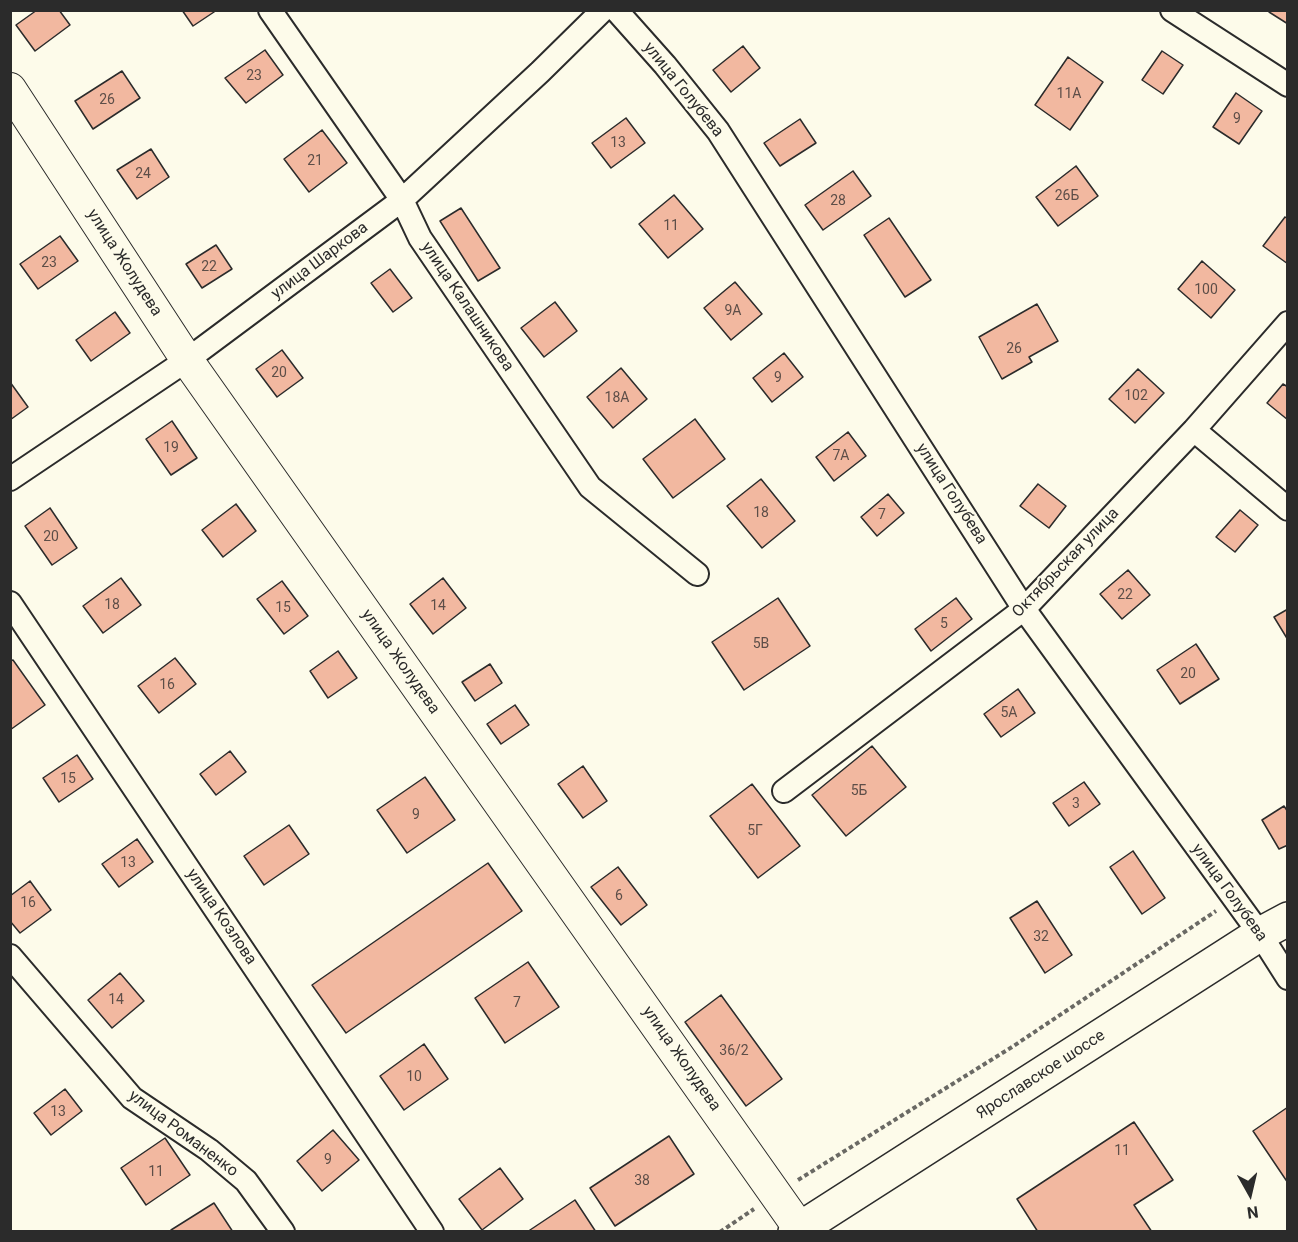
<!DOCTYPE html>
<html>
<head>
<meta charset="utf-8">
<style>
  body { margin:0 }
  #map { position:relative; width:1298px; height:1242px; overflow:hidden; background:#fdfbea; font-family:Roboto,sans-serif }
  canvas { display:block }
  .frame { position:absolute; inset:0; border:12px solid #2b2b2b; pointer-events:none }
  .north { position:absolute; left:1220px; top:1164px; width:60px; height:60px; -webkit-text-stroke:4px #fdfbea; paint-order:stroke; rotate:172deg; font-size:16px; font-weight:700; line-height:24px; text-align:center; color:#2b2b2b }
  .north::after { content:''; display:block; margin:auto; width:21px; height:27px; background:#2b2b2b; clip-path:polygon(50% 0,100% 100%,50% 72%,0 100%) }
</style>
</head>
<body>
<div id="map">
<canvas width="1298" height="1242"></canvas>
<div class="frame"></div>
<div class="north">N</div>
</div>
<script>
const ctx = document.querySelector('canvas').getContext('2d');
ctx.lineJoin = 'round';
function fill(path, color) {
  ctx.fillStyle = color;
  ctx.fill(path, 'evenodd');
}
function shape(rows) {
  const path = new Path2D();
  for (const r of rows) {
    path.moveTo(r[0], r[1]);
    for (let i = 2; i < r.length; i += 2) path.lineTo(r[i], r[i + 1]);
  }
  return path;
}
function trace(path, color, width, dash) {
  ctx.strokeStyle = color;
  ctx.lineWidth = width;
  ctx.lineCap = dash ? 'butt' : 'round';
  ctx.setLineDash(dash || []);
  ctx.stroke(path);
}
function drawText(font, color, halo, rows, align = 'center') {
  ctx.font = font + ' Roboto,sans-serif';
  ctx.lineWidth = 4.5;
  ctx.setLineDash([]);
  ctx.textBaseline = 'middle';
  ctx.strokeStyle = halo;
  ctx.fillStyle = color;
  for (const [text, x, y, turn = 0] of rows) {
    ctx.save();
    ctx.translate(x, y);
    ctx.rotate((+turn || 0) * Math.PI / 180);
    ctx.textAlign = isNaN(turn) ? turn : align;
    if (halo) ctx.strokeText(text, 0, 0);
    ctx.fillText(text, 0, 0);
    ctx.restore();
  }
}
const building = shape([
  [37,10,59,10,70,25,35,51,16,25,37,10],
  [182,10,217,10,193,26,182,10],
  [1271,10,1288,10,1288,24,1269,12,1271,10],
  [743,46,760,68,731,92,713,70,743,46],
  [265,50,283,75,246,103,225,78,265,50],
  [1162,51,1183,65,1163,94,1142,80,1162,51],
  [1068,57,1103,82,1070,130,1035,105,1068,57],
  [122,71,140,98,93,129,75,101,122,71],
  [1236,93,1262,111,1239,144,1213,127,1236,93],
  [626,118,645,143,611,168,592,143,626,118],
  [800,119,816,143,780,166,764,143,800,119],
  [322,130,347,163,309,192,284,159,322,130],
  [151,149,169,177,137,199,117,170,151,149],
  [1076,166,1098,196,1058,226,1036,197,1076,166],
  [853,171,871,196,823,230,805,205,853,171],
  [674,195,703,229,668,258,639,224,674,195],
  [461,208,500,268,478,281,440,221,461,208],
  [1285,217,1288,219,1288,264,1263,246,1285,217],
  [889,218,931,280,905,297,864,235,889,218],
  [60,236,78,261,38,289,20,264,60,236],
  [216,245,232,269,202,288,186,264,216,245],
  [1202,261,1235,290,1211,318,1178,289,1202,261],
  [390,269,412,298,393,312,371,283,390,269],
  [735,282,762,314,731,340,704,308,735,282],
  [555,302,577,331,544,357,521,328,555,302],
  [1037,304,1058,341,1029,357,1032,362,1002,379,979,337,1037,304],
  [115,312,130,333,91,361,76,340,115,312],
  [282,350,303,378,277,397,256,369,282,350],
  [784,353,803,377,772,402,753,378,784,353],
  [621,368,647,399,613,428,587,397,621,368],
  [1138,369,1164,393,1135,423,1109,399,1138,369],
  [10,382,28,407,10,420,10,382],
  [1283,384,1288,387,1288,420,1267,403,1283,384],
  [695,419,725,459,673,498,643,459,695,419],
  [172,421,197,458,171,475,146,439,172,421],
  [848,432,866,456,834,481,816,457,848,432],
  [761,479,795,521,762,548,727,506,761,479],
  [1038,484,1066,506,1049,528,1020,506,1038,484],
  [888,494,904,513,877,536,861,517,888,494],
  [236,504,256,531,223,557,202,530,236,504],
  [50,508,77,548,52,565,25,526,50,508],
  [1240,510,1258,525,1235,552,1216,537,1240,510],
  [1128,570,1150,595,1122,619,1100,594,1128,570],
  [121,578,141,605,103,633,83,606,121,578],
  [443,578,466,608,433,634,410,604,443,578],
  [282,581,308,616,284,634,257,599,282,581],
  [778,598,810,646,744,690,712,642,778,598],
  [956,598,972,619,931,651,915,629,956,598],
  [1288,609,1288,640,1274,617,1288,609],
  [1196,644,1219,679,1180,704,1157,670,1196,644],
  [338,651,357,678,328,698,310,671,338,651],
  [175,658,196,684,159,713,138,686,175,658],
  [13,660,45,705,10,730,10,661,13,660],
  [490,664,502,683,475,701,462,682,490,664],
  [1018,689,1035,713,1001,737,984,714,1018,689],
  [515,705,529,725,501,744,487,724,515,705],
  [872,746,906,787,846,836,812,795,872,746],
  [230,751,246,772,216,795,200,774,230,751],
  [77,755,93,779,59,802,43,778,77,755],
  [583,766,607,801,583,818,558,784,583,766],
  [425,777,455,820,407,853,377,810,425,777],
  [1084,782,1100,804,1069,826,1053,803,1084,782],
  [752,784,800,846,758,878,710,816,752,784],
  [1284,806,1288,812,1288,845,1279,849,1262,820,1284,806],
  [289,825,309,854,264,885,244,856,289,825],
  [137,839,153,862,119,887,102,864,137,839],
  [1133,851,1165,898,1142,914,1110,867,1133,851],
  [488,863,522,911,346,1033,312,985,488,863],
  [618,867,647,905,621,925,591,887,618,867],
  [30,881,51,910,20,933,10,921,10,896,30,881],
  [1037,901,1072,955,1045,973,1010,918,1037,901],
  [528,962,559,1007,505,1043,475,998,528,962],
  [120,973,144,1001,112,1028,88,1000,120,973],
  [721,995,782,1079,746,1106,685,1022,721,995],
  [424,1044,448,1079,404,1110,380,1076,424,1044],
  [65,1089,82,1111,51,1135,34,1113,65,1089],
  [1288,1107,1288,1183,1253,1131,1288,1107],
  [1134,1122,1173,1180,1134,1205,1152,1232,1038,1232,1017,1199,1134,1122],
  [333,1130,359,1160,322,1191,297,1161,333,1130],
  [669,1136,694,1174,615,1226,590,1188,669,1136],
  [165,1138,190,1175,146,1205,121,1168,165,1138],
  [500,1168,523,1199,482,1230,459,1199,500,1168],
  [575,1200,596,1232,527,1232,575,1200],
  [214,1203,233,1232,172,1232,171,1230,214,1203]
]);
fill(building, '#f2b8a0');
trace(building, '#2b2b2b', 1.5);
const street = shape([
  [270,10,402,200,420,238,590,487,697,574],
  [616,10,665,65,718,131,1024,609,1260,934,1288,978],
  [1172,10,1288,85],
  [1194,430,1288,509],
  [10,479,187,360,402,200,540,72,603,10],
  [10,603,432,1232],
  [784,791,1024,609,1194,430,1288,323],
  [10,956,132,1098,209,1150,246,1181,283,1232]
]);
const secondary = shape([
  [10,89,187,360,800,1229]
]);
const primary = shape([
  [795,1232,1260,934,1288,919]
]);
trace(street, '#2b2b2b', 26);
trace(secondary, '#2b2b2b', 34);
trace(primary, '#2b2b2b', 36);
trace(shape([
  [798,1180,1012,1047,1216,911],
  [720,1232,754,1209]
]), '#6a6964', 4, [4.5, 3]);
trace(street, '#fdfbea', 22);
trace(secondary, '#fdfbea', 32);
trace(primary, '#fdfbea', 33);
drawText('14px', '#5d4e48', null, [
  ["23",254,76],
  ["11А",1069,94],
  ["26",107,100],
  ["9",1237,119],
  ["13",618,143],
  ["21",315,161],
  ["24",143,174],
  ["26Б",1067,196],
  ["28",838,201],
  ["11",671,226],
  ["23",49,263],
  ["22",209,267],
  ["100",1206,290],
  ["9А",733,311],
  ["26",1014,349],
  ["20",279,373],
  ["9",778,378],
  ["102",1136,396],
  ["18А",617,398],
  ["19",171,448],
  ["7А",841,456],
  ["18",761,513],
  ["7",882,515],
  ["20",51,537],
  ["22",1125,595],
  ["18",112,605],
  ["14",438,606],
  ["15",283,608],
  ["5",944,624],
  ["5В",761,644],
  ["20",1188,674],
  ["16",167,685],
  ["5А",1009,713],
  ["15",68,779],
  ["5Б",859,791],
  ["3",1076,804],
  ["9",416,815],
  ["5Г",755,831],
  ["13",128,863],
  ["6",619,896],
  ["16",28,903],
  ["32",1041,937],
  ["14",116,1000],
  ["7",517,1003],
  ["36/2",734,1051],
  ["10",414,1077],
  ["13",58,1112],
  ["11",1122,1151],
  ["9",328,1160],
  ["11",156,1172],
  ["38",642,1181]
]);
drawText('16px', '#2b2b2b', '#fdfbea', [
  ["улица Голубева",683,90,51],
  ["улица Шаркова",320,261,-37],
  ["улица Жолудева",124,263,57],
  ["улица Калашникова",467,307,56],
  ["улица Голубева",951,494,57],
  ["Октябрьская улица",1066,563,-46],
  ["улица Жолудева",400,662,55],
  ["улица Голубева",1229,893,54],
  ["улица Козлова",221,917,56],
  ["улица Жолудева",681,1059,55],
  ["Ярославское шоссе",1041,1075,-33],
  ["улица Романенко",183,1134,37]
]);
</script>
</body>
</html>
